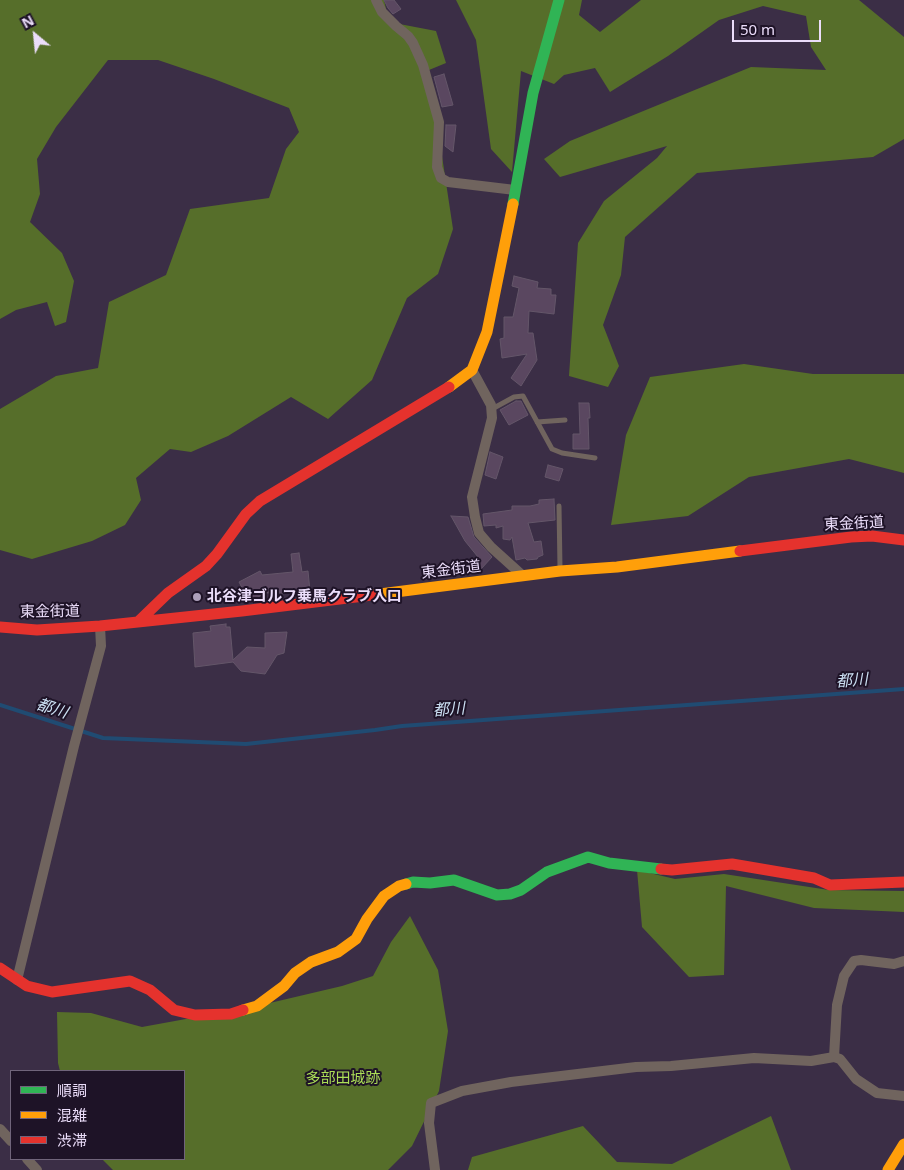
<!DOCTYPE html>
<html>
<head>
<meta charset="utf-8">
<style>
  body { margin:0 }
  #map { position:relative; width:904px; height:1170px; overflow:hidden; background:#3b2e46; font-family:"Noto Sans","Noto Sans JP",sans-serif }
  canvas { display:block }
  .legend { position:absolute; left:10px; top:1070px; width:175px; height:90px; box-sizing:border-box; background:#1e1327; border:1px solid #70647b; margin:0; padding:6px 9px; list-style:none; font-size:15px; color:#ebddfa }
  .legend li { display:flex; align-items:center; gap:10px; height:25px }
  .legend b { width:25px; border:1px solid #70647b }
  .north { position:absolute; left:10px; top:10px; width:50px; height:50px; -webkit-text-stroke:4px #1e1327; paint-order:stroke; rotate:332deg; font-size:14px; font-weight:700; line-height:20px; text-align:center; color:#ebddfa }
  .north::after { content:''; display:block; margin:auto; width:18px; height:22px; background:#ebddfa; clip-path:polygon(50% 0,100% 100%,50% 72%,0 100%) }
  .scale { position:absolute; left:732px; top:20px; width:89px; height:22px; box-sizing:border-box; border:2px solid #ebddfa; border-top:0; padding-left:6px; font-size:15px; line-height:18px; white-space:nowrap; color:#ebddfa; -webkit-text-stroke:4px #1e1327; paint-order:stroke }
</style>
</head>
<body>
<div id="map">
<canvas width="904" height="1170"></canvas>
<ul class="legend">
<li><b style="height:6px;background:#30b455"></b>順調</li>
<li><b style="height:6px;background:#ff9f0a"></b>混雑</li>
<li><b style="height:6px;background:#e5322d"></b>渋滞</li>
</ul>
<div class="north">N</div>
<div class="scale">50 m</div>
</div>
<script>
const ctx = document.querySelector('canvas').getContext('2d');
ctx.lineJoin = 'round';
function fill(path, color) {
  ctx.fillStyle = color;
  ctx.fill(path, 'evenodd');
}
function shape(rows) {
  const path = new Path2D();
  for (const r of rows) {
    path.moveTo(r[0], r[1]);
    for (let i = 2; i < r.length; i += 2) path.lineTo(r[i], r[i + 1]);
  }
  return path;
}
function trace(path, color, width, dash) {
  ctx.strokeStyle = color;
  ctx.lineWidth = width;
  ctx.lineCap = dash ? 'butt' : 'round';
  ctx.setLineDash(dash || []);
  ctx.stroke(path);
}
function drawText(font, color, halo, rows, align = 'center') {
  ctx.font = font + ' "Noto Sans","Noto Sans JP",sans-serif';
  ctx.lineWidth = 4;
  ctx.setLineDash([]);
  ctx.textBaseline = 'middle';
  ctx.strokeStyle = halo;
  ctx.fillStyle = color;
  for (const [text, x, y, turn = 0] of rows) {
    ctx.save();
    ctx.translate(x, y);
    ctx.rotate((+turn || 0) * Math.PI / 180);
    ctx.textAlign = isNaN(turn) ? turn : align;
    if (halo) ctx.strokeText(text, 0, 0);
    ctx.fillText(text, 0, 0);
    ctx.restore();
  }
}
fill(shape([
  [0,0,384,0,389,22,436,31,446,63,429,70,453,229,438,274,407,298,372,380,328,419,291,397,228,436,191,452,170,449,136,478,141,500,125,525,92,541,32,559,0,550,0,409,56,376,98,368,109,302,166,275,190,209,269,198,286,149,299,132,289,108,214,79,158,60,108,60,56,127,37,159,40,194,30,222,62,253,74,281,66,322,55,326,47,302,16,310,0,319],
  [456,0,582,0,579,15,600,32,641,0,859,0,904,37,904,139,873,157,697,173,625,237,621,275,603,325,619,366,608,387,569,376,578,243,604,201,657,158,667,146,560,177,544,159,570,141,751,67,826,70,811,47,806,16,763,6,719,20,668,56,610,92,595,68,564,75,554,84,521,71,512,172,491,149,476,40],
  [744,364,813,374,904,374,904,473,849,459,749,477,688,516,611,525,626,435,650,377],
  [637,870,675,879,724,874,829,890,904,891,904,912,814,908,726,886,724,975,689,977,642,927],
  [410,916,438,970,448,1031,439,1091,412,1146,388,1170,113,1170,102,1159,184,1159,184,1071,60,1071,58,1063,57,1012,91,1013,142,1027,257,1006,342,986,373,976,391,942],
  [771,1116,791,1170,468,1170,472,1157,583,1126,617,1162,672,1164]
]), '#566e2a');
trace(shape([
  [0,705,103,738,246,744,375,730,402,726,904,689]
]), '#204b72', 4);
const building = shape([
  [384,0,394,0,401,9,393,14,388,8,384,0],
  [444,74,453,105,442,107,434,77,444,74],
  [446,125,456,125,453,152,445,146,446,125],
  [514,276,538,282,537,288,551,289,551,295,556,295,554,314,529,311,528,333,533,333,537,360,521,386,511,378,527,354,502,358,500,339,504,338,504,317,513,317,519,288,512,286,514,276],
  [516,401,521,401,528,415,509,425,500,410,516,401],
  [579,403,589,403,590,418,588,418,589,449,573,449,573,434,580,434,579,403],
  [490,452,503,457,496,479,485,475,490,452],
  [548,465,563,469,559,481,545,477,548,465],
  [554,499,555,520,528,523,534,542,541,541,543,555,538,557,537,559,527,560,525,558,516,560,512,537,510,540,503,539,503,526,496,528,496,525,484,526,483,514,512,510,512,506,530,506,539,504,539,500,554,499],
  [451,516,468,517,474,537,492,557,481,569,473,561,478,557,465,541,451,516],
  [299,553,302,572,308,571,310,591,280,594,280,592,266,593,256,598,248,599,239,582,260,571,262,575,293,572,291,554,299,553],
  [226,624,226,627,230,627,233,660,247,647,265,648,265,633,287,632,284,653,277,655,265,674,241,671,233,662,195,667,193,633,211,631,210,626,226,624]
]);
fill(building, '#5a4760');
trace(building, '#645669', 1);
trace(shape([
  [492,409,514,397,523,396,552,449,562,453,595,458],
  [537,422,565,420],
  [559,506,560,568]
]), '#70645e', 5);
trace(shape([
  [376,0,382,12,396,26,408,36,413,43,423,65,439,122,437,167,441,178,448,182,515,190],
  [472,370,491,405,492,418,472,497,475,517,479,533,491,547,522,575],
  [17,980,74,746,101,646,100,626],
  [834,1057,837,1005,844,976,854,961,861,960,894,964,904,961],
  [0,1129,11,1141],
  [27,1159,37,1170],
  [435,1170,429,1123,431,1103,462,1091,511,1082,636,1067,671,1066,754,1058,811,1061,834,1057,840,1059,856,1079,877,1093,904,1096]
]), '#70645e', 10);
trace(shape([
  [513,204,533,93,559,0],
  [406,884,413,882,430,883,454,880,497,895,510,894,521,890,547,872,588,857,609,863,661,869]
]), '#30b455', 11);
trace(shape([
  [449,387,472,370,487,332,513,204],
  [372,595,560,571,617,567,740,551],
  [243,1010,257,1006,284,986,295,973,311,962,338,952,356,939,367,919,384,896,399,886,406,884],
  [888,1170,904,1144]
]), '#ff9f0a', 11);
trace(shape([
  [740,551,851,537,872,536,904,540],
  [139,621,168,593,206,566,217,554,246,514,260,501,449,387],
  [0,627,37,630,100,626,242,611,372,595],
  [661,869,672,870,732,864,814,878,830,885,904,882],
  [0,968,27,986,52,992,130,981,150,990,174,1010,195,1015,231,1014,243,1010]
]), '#e5322d', 11);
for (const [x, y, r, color] of [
  [197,597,5,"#ada0bb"]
]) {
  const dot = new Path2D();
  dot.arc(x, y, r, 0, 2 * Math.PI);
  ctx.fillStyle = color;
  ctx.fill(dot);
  trace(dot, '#1e1327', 2);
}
drawText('15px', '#ebddfa', '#1e1327', [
  ["東金街道",854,524,-3],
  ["東金街道",451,570,-7],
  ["東金街道",50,612,-1]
]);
drawText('bold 15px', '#ebddfa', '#1e1327', [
  ["北谷津ゴルフ乗馬クラブ入口",207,597]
], 'left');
drawText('15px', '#acdf57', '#1e1327', [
  ["多部田城跡",343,1079]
]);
drawText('italic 16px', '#cadef1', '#1e1327', [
  ["都川",852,681,-4],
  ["都川",52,709,18],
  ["都川",449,710,-4]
]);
</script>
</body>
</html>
